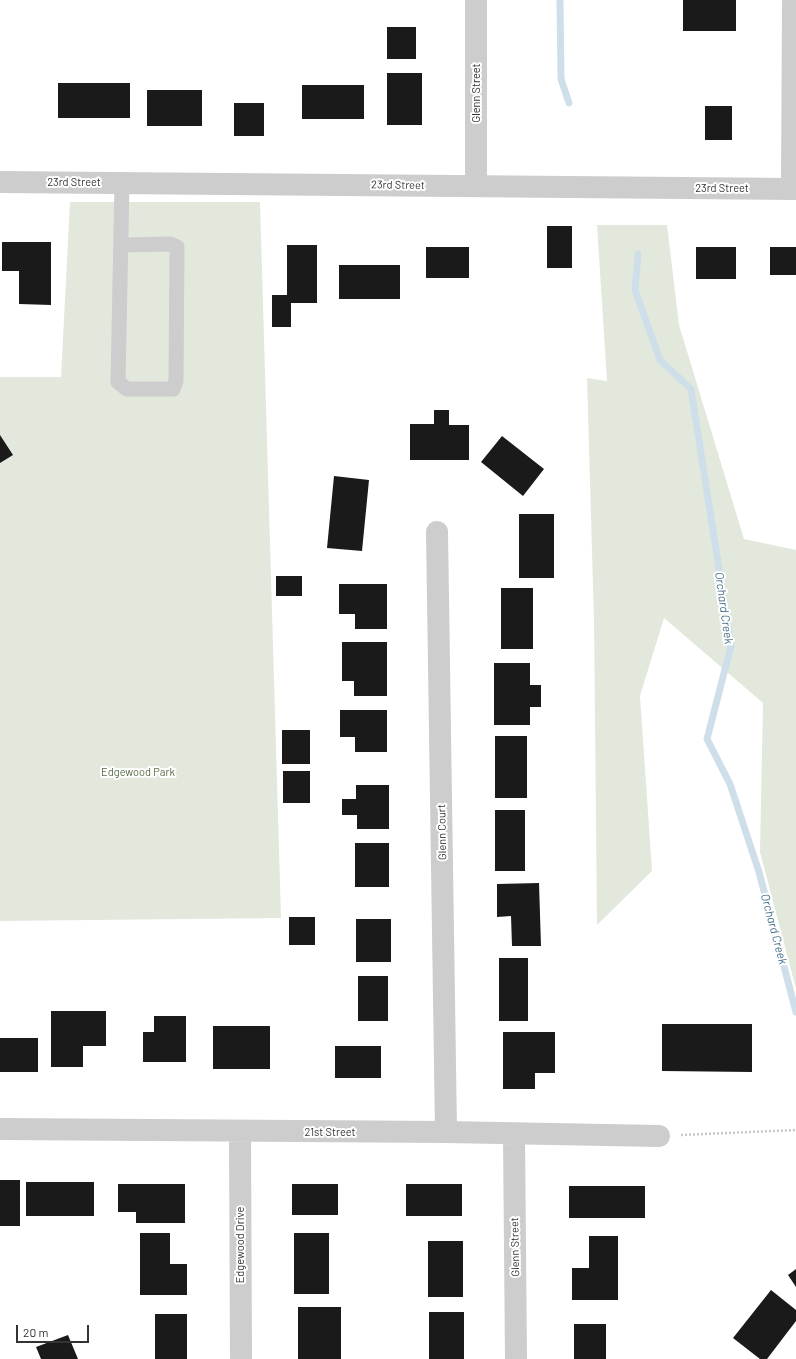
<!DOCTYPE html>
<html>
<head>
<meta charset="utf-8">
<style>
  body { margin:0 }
  #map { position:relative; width:796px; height:1359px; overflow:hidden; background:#fff; font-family:Barlow,sans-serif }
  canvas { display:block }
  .scale { position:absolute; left:16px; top:1325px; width:73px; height:18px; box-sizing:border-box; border:2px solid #333; border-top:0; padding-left:5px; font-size:12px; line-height:14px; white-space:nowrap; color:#333; -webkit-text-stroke:3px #fff; paint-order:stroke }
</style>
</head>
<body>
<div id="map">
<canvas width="796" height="1359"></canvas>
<div class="scale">20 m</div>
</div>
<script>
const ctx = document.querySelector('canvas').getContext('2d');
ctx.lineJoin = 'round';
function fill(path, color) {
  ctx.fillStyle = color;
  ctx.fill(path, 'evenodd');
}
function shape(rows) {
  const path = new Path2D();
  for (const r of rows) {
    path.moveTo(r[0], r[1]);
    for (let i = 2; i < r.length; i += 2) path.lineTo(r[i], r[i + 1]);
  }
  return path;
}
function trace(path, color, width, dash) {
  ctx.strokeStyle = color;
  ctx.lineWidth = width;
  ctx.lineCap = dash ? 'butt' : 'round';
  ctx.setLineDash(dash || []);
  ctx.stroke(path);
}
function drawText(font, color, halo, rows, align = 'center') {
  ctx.font = font + ' Barlow,sans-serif';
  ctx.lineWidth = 4;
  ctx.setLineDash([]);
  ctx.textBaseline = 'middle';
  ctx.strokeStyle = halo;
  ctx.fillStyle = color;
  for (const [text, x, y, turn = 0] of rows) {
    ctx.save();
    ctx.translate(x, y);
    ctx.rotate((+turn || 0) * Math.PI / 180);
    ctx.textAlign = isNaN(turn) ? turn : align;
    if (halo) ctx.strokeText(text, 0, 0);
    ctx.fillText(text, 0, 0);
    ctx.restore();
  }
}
fill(shape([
  [70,202,260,202,281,918,0,921,0,377,61,377],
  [597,225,667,225,679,325,744,539,796,550,796,989,760,852,763,703,664,618,640,696,652,871,597,925,594,620,587,378,607,381]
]), '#e3e8dd');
trace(shape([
  [560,0,561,79,569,103],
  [638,254,635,290,660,360,691,389,731,646,707,739,730,784,759,872,796,1012]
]), '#cfdfe9', 7);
fill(shape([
  [683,0,736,0,736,31,683,31],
  [387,27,416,27,416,59,387,59],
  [387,73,422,73,422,125,387,125],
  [58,83,130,83,130,118,58,118],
  [302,85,364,85,364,119,302,119],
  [147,90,202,90,202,126,147,126],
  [234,103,264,103,264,136,234,136],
  [705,106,732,106,732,140,705,140],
  [547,226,572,226,572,268,547,268],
  [2,242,51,242,51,305,19,304,19,271,2,271],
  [287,245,317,245,317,303,291,303,291,327,272,327,272,295,287,295],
  [426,247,469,247,469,278,426,278],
  [696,247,736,247,736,279,696,279],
  [770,247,796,247,796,275,770,275],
  [339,265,400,265,400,299,339,299],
  [434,410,449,410,449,425,469,425,469,460,410,460,410,424,434,424],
  [0,435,13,455,0,463],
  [502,436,544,469,523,496,481,462],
  [334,476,369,480,362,551,327,548],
  [519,514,554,514,554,578,519,578],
  [276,576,302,576,302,596,276,596],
  [339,584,387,584,387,629,355,629,355,614,339,614],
  [501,588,533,588,533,649,501,649],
  [342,642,387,642,387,696,354,696,354,681,342,681],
  [494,663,530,663,530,685,541,685,541,707,530,707,530,725,494,725],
  [340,710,387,710,387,752,355,752,355,737,340,737],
  [282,730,310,730,310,764,282,764],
  [495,736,527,736,527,798,495,798],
  [283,771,310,771,310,803,283,803],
  [356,785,389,785,389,829,357,829,357,815,342,815,342,799,356,799],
  [495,810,525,810,525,871,495,871],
  [355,843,389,843,389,887,355,887],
  [539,883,541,946,512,946,511,916,497,917,497,884],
  [289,917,315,917,315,945,289,945],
  [356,919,391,919,391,962,356,962],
  [499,958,528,958,528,1021,499,1021],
  [358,976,388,976,388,1021,358,1021],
  [51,1011,106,1011,106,1046,83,1046,83,1067,51,1067],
  [154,1016,186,1016,186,1062,143,1062,143,1032,154,1032],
  [662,1024,752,1024,752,1072,662,1071],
  [213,1026,270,1026,270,1069,213,1069],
  [503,1032,555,1032,555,1073,535,1073,535,1089,503,1089],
  [0,1038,38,1038,38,1072,0,1072],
  [335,1046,381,1046,381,1078,335,1078],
  [0,1180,20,1180,20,1226,0,1226],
  [26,1182,94,1182,94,1216,26,1216],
  [118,1184,185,1184,185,1223,136,1223,136,1212,118,1212],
  [292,1184,338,1184,338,1215,292,1215],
  [406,1184,462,1184,462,1216,406,1216],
  [569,1186,645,1186,645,1218,569,1218],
  [140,1233,170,1233,170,1264,187,1264,187,1295,140,1295],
  [294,1233,329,1233,329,1294,294,1294],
  [589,1236,618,1236,618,1300,572,1300,572,1268,589,1268],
  [428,1241,463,1241,463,1297,428,1297],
  [796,1269,796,1287,788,1275],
  [771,1290,796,1310,796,1321,767,1359,760,1359,733,1338],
  [298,1307,341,1307,341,1359,298,1359],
  [429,1312,464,1312,464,1359,429,1359],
  [155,1314,187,1314,187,1359,155,1359],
  [574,1324,606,1324,606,1359,574,1359],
  [68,1335,78,1359,41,1359,36,1347]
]), '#1a1a1a');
trace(shape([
  [681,1135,796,1130]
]), '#c7c7c7', 2.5, [2, 2]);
trace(shape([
  [121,245,170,244,177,247,176,381,173,389,127,389,118,382,122,182]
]), '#cdcdcd', 15);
trace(shape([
  [476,0,476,186],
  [792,189,793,0],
  [437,532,446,1132],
  [0,1129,446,1132,659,1136],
  [240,1132,241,1359],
  [514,1135,516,1359]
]), '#cdcdcd', 22);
trace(shape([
  [0,182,796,189]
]), '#cdcdcd', 22);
drawText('11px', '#333', '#fff', [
  ["Glenn Street",476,93,-90],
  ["23rd Street",74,182],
  ["23rd Street",398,185,1],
  ["23rd Street",722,188],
  ["Glenn Court",442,832,-91],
  ["21st Street",330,1132],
  ["Edgewood Drive",240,1245,-90],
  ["Glenn Street",515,1247,-91]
]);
drawText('11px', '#566b44', '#fff', [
  ["Edgewood Park",138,772]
]);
drawText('italic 12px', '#48728d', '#fff', [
  ["Orchard Creek",724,608,82],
  ["Orchard Creek",774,929,75]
]);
</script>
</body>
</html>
